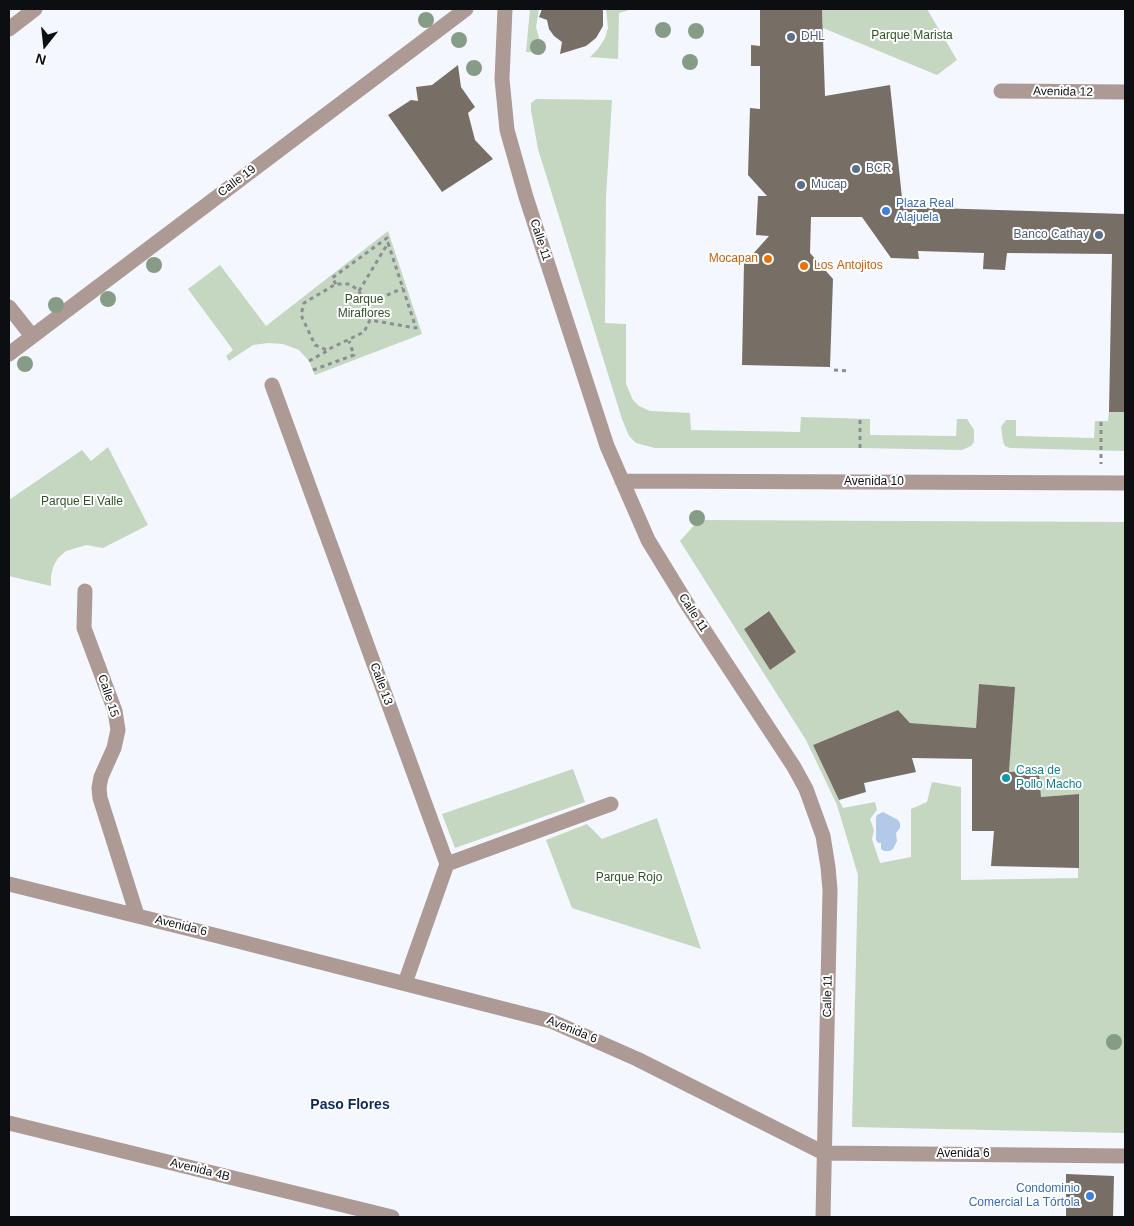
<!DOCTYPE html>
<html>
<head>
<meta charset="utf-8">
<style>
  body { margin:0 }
  #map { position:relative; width:1134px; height:1226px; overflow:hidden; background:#f4f7fe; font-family:Helvetica,sans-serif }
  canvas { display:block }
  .frame { position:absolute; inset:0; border:10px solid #0c0e11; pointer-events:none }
  .north { position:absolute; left:20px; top:20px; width:50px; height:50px; -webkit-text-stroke:4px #fff; paint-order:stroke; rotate:196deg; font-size:14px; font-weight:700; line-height:20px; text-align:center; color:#0c0e11 }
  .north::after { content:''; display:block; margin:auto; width:18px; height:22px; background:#0c0e11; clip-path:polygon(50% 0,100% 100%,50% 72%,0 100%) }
</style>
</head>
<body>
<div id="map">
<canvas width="1134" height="1226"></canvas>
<div class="frame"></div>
<div class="north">N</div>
</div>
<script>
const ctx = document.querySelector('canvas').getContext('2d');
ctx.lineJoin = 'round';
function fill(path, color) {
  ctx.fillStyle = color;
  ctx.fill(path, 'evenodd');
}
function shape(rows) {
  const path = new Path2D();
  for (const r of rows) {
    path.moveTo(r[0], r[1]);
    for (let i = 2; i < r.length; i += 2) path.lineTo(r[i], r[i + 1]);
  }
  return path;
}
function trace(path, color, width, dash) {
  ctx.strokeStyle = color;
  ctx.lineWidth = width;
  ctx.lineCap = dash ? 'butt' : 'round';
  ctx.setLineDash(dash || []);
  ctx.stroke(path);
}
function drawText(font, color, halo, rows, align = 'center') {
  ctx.font = font + ' Helvetica,sans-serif';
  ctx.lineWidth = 4;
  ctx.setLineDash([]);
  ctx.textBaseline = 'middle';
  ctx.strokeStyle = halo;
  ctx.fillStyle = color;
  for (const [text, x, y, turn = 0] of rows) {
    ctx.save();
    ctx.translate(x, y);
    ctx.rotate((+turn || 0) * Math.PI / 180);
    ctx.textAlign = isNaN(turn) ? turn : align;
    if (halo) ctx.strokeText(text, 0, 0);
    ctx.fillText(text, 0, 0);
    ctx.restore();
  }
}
fill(shape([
  [530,9,539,9,536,27,543,53,526,52],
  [606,9,632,9,619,13,618,59,590,57,598,49,605,38,608,28],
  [822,9,927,9,957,60,937,75,823,28],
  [536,99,612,100,606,197,605,323,626,324,626,384,633,400,639,406,650,411,690,413,691,430,800,432,801,417,870,419,870,435,956,436,957,419,967,419,974,430,974,442,971,446,962,450,860,448,655,448,636,443,629,436,622,419,538,149,531,110,531,103],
  [388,231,422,334,315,375,309,361,299,350,283,344,268,343,253,345,229,361,226,356,233,350,188,289,220,265,266,326],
  [1109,412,1125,412,1125,451,1010,448,1005,446,1003,441,1001,427,1006,420,1016,420,1016,436,1094,438,1095,421,1108,421],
  [108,447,148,525,103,548,86,545,66,551,58,558,53,567,51,576,51,586,9,576,9,500,82,450,91,461],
  [699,520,1125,522,1125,1133,852,1127,858,875,837,805,806,740,680,541],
  [768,611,796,652,770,670,744,629],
  [979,684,1014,687,1009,772,1039,771,1041,797,1079,794,1078,878,961,880,961,787,932,782,927,802,911,809,911,857,880,863,872,839,874,830,870,819,877,810,875,802,843,808,839,800,813,745,898,710,910,723,976,728],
  [573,769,585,802,455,848,442,814],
  [657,818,701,949,572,908,546,840,587,824,602,839]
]), '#c5d6c1');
fill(shape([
  [883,812,898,820,900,823,900,828,896,833,897,841,893,849,890,851,884,851,881,849,881,843,878,843,876,840,876,818,877,815]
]), '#b2c9e9');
fill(shape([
  [542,9,603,9,603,26,596,38,586,46,560,54,562,42,554,36,549,29,547,20,539,17],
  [760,9,822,9,825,96,890,85,903,207,1125,214,1125,412,1109,412,1112,254,1007,253,1005,270,983,269,984,253,918,251,919,259,891,258,862,217,811,217,810,253,833,279,830,367,742,365,744,264,769,236,756,235,758,196,767,196,748,175,750,108,760,109,760,66,751,66,751,45,760,46],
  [458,65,461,87,475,107,468,113,475,140,493,159,442,192,388,115,411,100,418,101,416,87,432,85],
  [769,611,796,652,770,670,744,629],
  [979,684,1015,687,1009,772,1039,771,1041,797,1079,794,1079,868,991,866,994,831,972,831,972,759,912,758,916,772,864,783,866,792,839,800,813,745,898,710,910,723,976,728],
  [1066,1174,1114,1176,1113,1217,1066,1217]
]), '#776e66');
trace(shape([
  [336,284,332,278,387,238,388,243],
  [359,291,388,243,416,328,370,320,364,332,327,350,315,345,301,315,304,303,336,284,350,284,359,291,370,320],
  [365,305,403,288],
  [309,361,327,351],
  [313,370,354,355,349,341],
  [834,370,850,371],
  [1101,422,1101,464],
  [860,448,860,419]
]), '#8b8e93', 3, [4, 4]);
trace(shape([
  [505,9,502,79,507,130,526,197,607,446,648,540,689,607,794,767,806,789,823,836,828,867,830,890,823,1217],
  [9,29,35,9],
  [1001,91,1125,92],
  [9,307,32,336],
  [9,354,466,9],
  [272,385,447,864,405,983],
  [622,481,1125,483],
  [85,591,84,628,115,711,118,730,114,748,101,777,99,788,100,798,137,915],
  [447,864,611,804],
  [9,884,218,936,551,1021,637,1059,824,1153,1125,1156],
  [9,1123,392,1217]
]), '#ad9a95', 15);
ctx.fillStyle = '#879c87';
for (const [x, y] of [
  [426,20],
  [663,30],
  [696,31],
  [459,40],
  [538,47],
  [690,62],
  [474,68],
  [154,265],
  [108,299],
  [56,305],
  [25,364],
  [697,518],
  [1114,1042]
]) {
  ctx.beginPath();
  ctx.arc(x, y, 8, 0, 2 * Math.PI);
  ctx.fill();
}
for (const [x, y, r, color] of [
  [791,37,5,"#5c6f8a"],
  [856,169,5,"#5c6f8a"],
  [801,185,5,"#5c6f8a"],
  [886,211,5,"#3f7fe0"],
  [1099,235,5,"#5c6f8a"],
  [768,259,5,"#e8710a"],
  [804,266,5,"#e8710a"],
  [1006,778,5,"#0f9aa8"],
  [1090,1196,5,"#3f7fe0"]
]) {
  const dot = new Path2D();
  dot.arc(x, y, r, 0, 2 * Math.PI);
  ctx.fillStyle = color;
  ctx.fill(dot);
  trace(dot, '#fff', 2);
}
drawText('12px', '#2e5226', '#fff', [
  ["Parque Marista",912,36],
  ["Parque",364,300],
  ["Miraflores",364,314],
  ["Parque El Valle",82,502],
  ["Parque Rojo",629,878]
]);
drawText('12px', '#4e5e75', '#fff', [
  ["DHL",801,37],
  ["BCR",866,169],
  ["Mucap",811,185],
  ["Banco Cathay",1089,235,"right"]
], 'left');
drawText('12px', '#0c0e11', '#fff', [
  ["Avenida 12",1063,92,1],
  ["Calle 19",237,181,-37],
  ["Calle 11",540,240,72],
  ["Avenida 10",874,482],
  ["Calle 11",693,613,57],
  ["Calle 13",381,684,70],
  ["Calle 15",108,696,72],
  ["Avenida 6",181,926,14],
  ["Calle 11",828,996,-89],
  ["Avenida 6",572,1030,22],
  ["Avenida 6",963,1154],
  ["Avenida 4B",200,1170,14]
]);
drawText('12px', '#366cbe', '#fff', [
  ["Plaza Real",896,204],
  ["Alajuela",896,218],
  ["Condominio",1080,1189,"right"],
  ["Comercial La Tórtola",1080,1203,"right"]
], 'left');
drawText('12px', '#c56008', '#fff', [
  ["Mocapan",758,259],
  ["Los Antojitos",814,266,"left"]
], 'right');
drawText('12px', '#0d838f', '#fff', [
  ["Casa de",1016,771],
  ["Pollo Macho",1016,785]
], 'left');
drawText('bold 14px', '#0a285c', '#fff', [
  ["Paso Flores",350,1105]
]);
</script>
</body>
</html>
